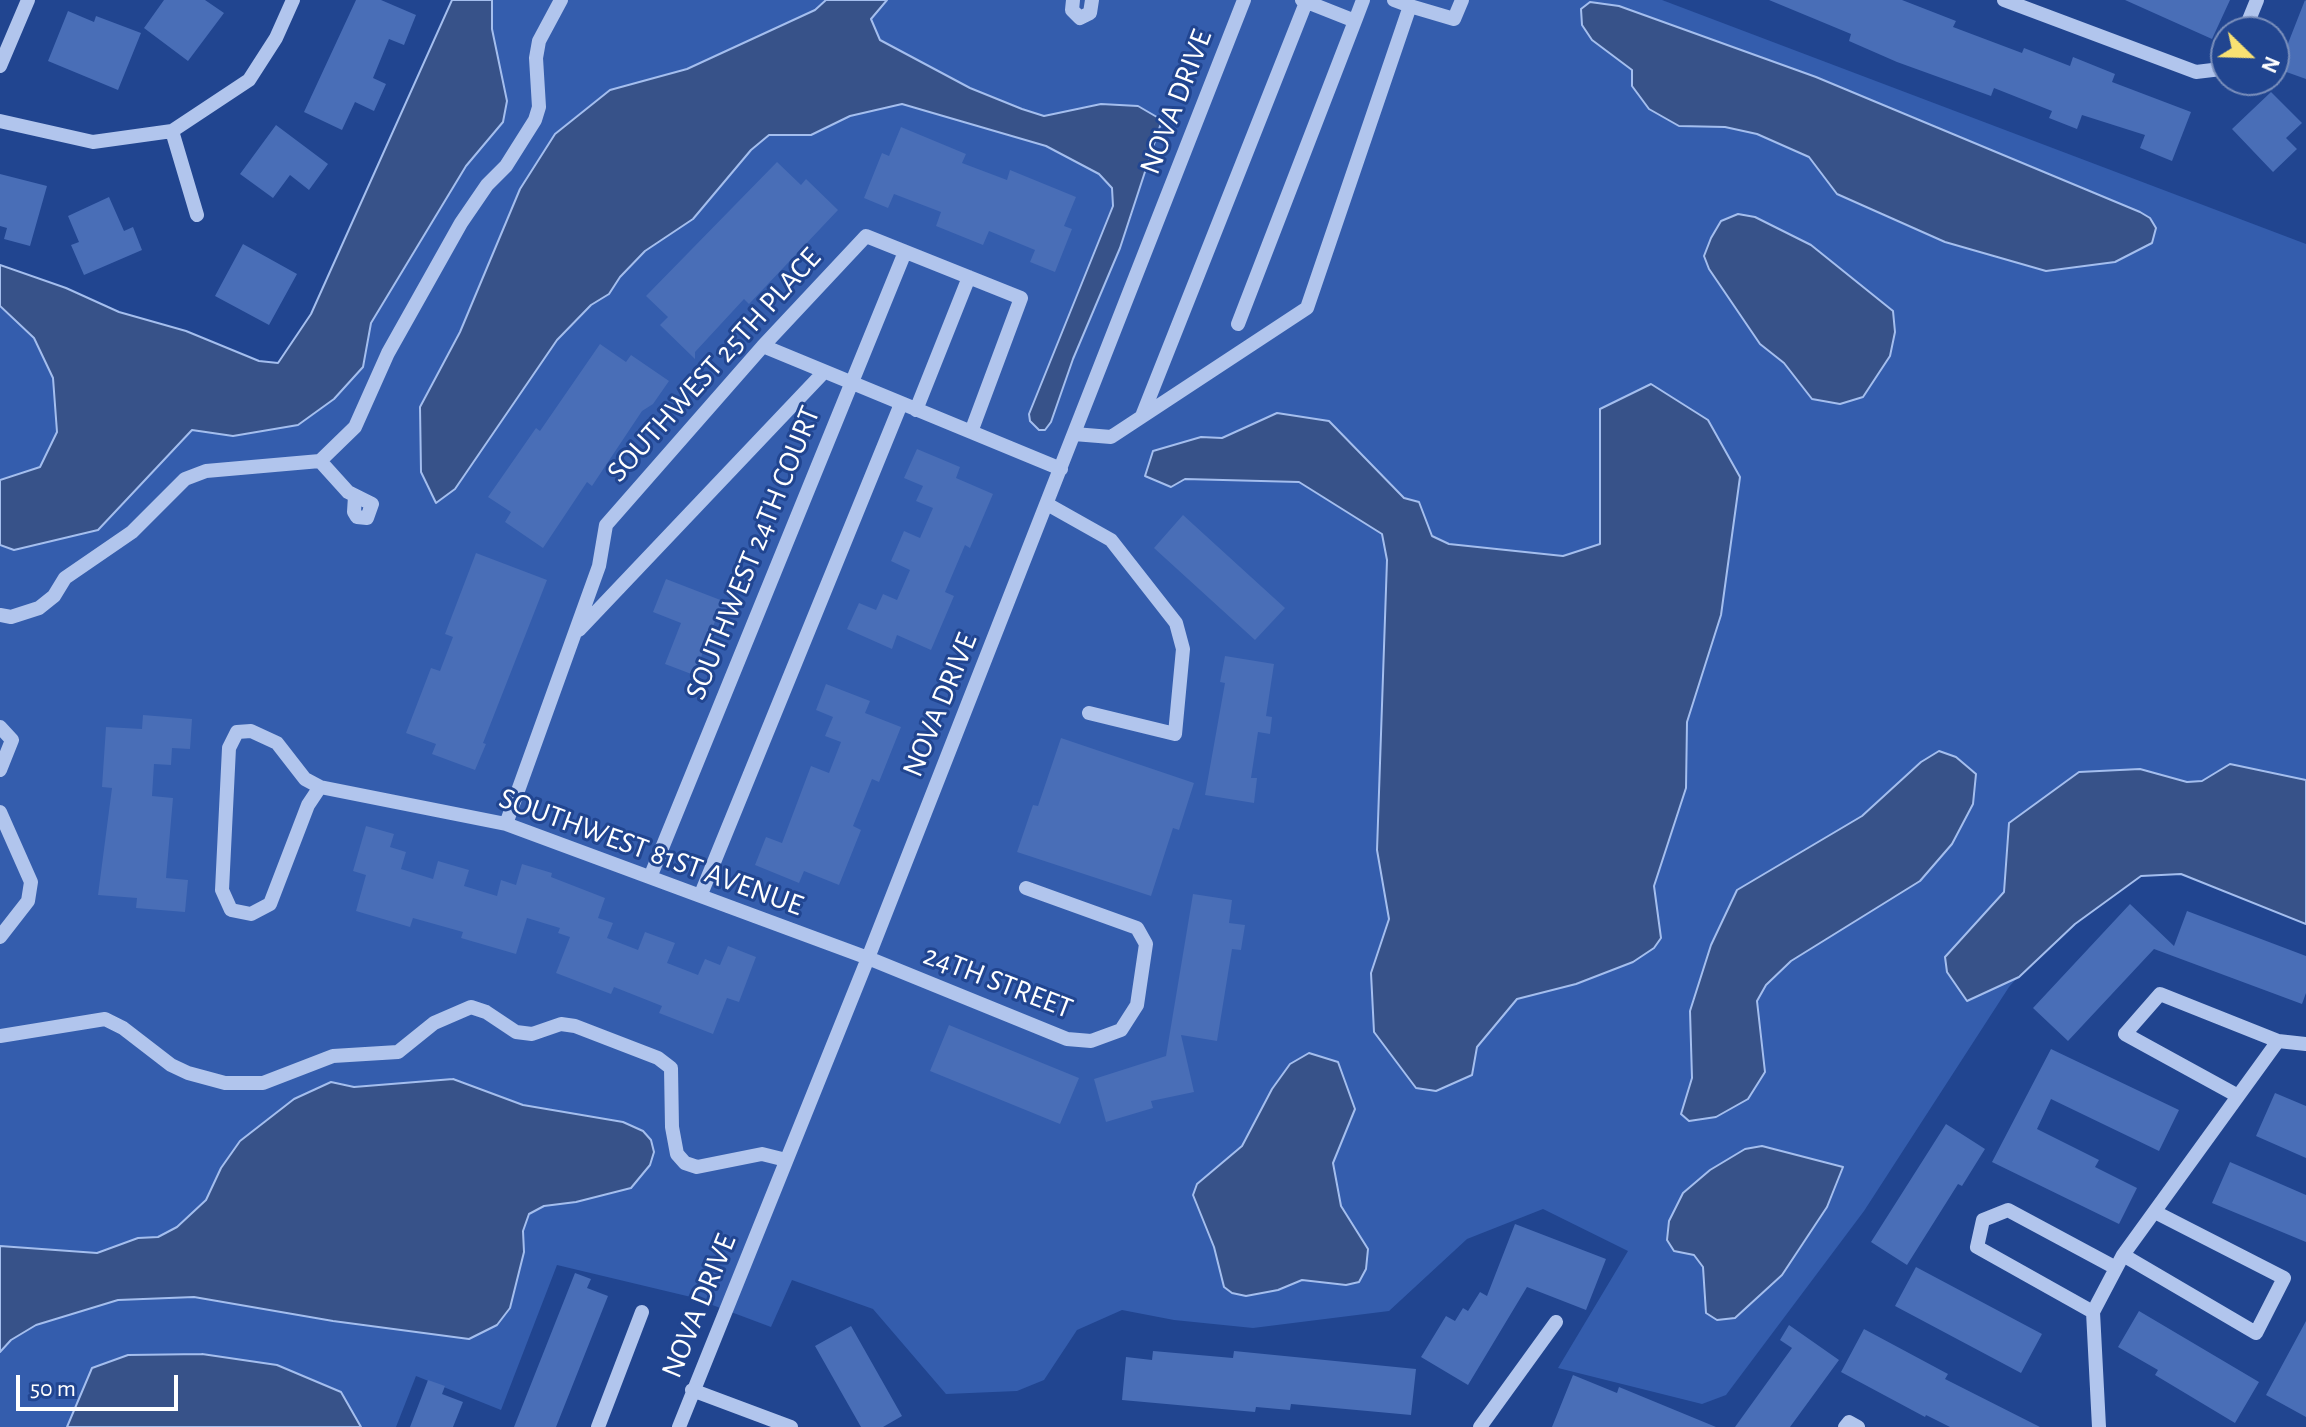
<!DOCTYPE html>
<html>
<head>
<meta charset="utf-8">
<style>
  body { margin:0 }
  #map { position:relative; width:2306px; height:1427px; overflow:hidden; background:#214590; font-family:"Alegreya Sans",sans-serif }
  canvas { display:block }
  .north { position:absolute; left:2210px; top:16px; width:80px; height:80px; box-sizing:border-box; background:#214590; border:2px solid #7a8fbc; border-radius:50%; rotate:113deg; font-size:22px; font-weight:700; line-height:32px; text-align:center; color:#fff }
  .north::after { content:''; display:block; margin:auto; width:28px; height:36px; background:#f9e172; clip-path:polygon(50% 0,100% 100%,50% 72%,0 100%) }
  .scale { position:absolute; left:16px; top:1375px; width:162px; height:36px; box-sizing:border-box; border:4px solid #fff; border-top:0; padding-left:10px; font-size:24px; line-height:28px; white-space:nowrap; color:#fff; -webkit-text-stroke:6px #214590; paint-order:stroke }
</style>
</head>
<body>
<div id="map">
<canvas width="2306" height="1427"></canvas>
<div class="north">N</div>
<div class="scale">50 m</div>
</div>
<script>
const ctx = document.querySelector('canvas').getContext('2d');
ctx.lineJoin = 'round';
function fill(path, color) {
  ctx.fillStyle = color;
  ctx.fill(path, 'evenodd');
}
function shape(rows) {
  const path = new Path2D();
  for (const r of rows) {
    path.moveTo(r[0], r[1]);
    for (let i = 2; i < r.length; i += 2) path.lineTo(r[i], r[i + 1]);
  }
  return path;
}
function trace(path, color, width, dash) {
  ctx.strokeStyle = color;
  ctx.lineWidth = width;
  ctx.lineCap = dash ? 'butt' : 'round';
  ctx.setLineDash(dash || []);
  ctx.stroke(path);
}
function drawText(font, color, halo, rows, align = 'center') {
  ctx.font = font + ' "Alegreya Sans",sans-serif';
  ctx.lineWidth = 6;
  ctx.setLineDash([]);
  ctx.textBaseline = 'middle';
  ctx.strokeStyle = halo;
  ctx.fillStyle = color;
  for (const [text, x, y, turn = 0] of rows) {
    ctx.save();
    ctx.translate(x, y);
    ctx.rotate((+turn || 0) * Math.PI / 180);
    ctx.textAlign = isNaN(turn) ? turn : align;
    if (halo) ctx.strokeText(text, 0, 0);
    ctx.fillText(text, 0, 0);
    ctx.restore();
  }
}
fill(shape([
  [452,0,1662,0,2306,244,2306,880,2112,828,2108,875,2009,987,1864,1211,1726,1395,1702,1404,1558,1368,1628,1251,1543,1209,1467,1239,1389,1311,1253,1328,1174,1320,1122,1310,1077,1330,1044,1380,1017,1391,946,1394,873,1309,792,1280,771,1327,691,1297,557,1265,501,1410,416,1376,396,1427,0,1427,0,266,119,312,186,331,259,361,278,363,311,314]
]), '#345dad');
const water = shape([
  [452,0,492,0,492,29,507,101,503,122,466,166,371,323,363,367,334,399,298,425,233,436,192,430,98,530,14,550,0,545,0,480,40,467,57,432,53,378,34,338,0,306,0,265,66,288,119,312,186,331,259,361,278,363,311,314,452,0],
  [826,0,887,0,871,19,880,40,970,88,1022,109,1044,116,1101,104,1138,106,1162,120,1120,248,1073,359,1051,422,1045,430,1039,430,1030,421,1029,414,1113,206,1112,188,1099,174,1046,146,902,104,850,116,811,135,769,135,751,150,693,219,645,251,620,277,609,294,591,305,557,340,455,489,436,503,421,472,420,407,460,332,520,189,555,134,610,90,687,69,815,10,826,0],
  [1590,2,1619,6,1816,77,2140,212,2150,218,2156,228,2152,243,2115,262,2046,271,1945,242,1837,194,1809,157,1757,134,1725,127,1679,126,1649,109,1632,86,1632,70,1592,40,1582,25,1581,9,1590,2],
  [1738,214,1755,217,1811,245,1893,311,1895,332,1890,356,1863,397,1840,404,1812,399,1784,363,1760,344,1709,269,1704,256,1711,238,1721,221,1738,214],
  [1651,384,1708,420,1740,477,1721,615,1687,722,1686,788,1654,886,1661,938,1654,948,1633,962,1576,984,1517,999,1477,1047,1472,1075,1436,1091,1416,1088,1374,1032,1371,973,1389,919,1377,850,1387,560,1382,534,1299,482,1185,479,1171,487,1145,476,1153,451,1201,437,1222,438,1277,413,1329,421,1404,498,1419,502,1432,536,1449,544,1563,556,1600,544,1600,409,1651,384],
  [1939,751,1956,757,1976,774,1973,804,1952,844,1920,881,1791,961,1766,985,1757,1001,1765,1072,1748,1099,1716,1117,1689,1121,1681,1114,1692,1078,1690,1011,1711,945,1737,890,1862,816,1921,762,1939,751],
  [2230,764,2306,780,2306,924,2181,874,2141,876,2075,924,2019,977,1967,1001,1947,972,1945,957,2004,892,2009,823,2079,772,2140,769,2187,782,2202,781,2230,764],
  [1309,1053,1338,1062,1355,1109,1333,1163,1341,1206,1368,1249,1366,1269,1359,1282,1346,1285,1302,1280,1278,1290,1246,1296,1232,1293,1224,1287,1214,1247,1193,1195,1197,1184,1242,1146,1272,1089,1290,1064,1309,1053],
  [453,1079,523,1105,623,1122,643,1131,651,1140,654,1152,650,1165,631,1188,576,1202,544,1206,529,1214,523,1231,524,1252,510,1308,497,1325,469,1339,333,1321,194,1297,118,1300,36,1325,11,1340,0,1352,0,1246,97,1253,138,1238,158,1237,177,1227,206,1200,221,1168,240,1141,294,1099,331,1082,354,1087,453,1079],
  [1762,1146,1843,1167,1827,1207,1782,1275,1735,1318,1717,1320,1706,1313,1703,1267,1694,1255,1674,1251,1667,1240,1669,1221,1683,1193,1710,1170,1745,1149,1762,1146],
  [202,1354,277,1365,341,1392,361,1427,67,1427,92,1368,128,1355,202,1354]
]);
fill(water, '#375289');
trace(water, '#a4beee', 2);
fill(shape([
  [164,0,205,0,224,13,188,61,144,28],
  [356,0,381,0,416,15,404,45,389,39,373,78,386,84,374,111,355,102,342,130,304,112],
  [1769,0,1902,0,1956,21,1953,27,2022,53,2024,48,2070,66,2073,57,2115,74,2112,82,2191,112,2172,161,2140,148,2145,135,2082,115,2077,129,2049,118,2052,111,1994,88,1991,96,1897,62,1849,41,1851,34],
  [2125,0,2230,0,2212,39],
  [2305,0,2306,1,2306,79,2278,69],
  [68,11,94,22,96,16,141,33,118,90,48,61],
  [2271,92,2302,123,2286,138,2297,149,2273,172,2232,129],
  [276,125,328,164,309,190,290,175,273,198,240,174],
  [901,127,966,154,962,163,1007,180,1010,170,1076,197,1064,226,1072,229,1055,272,1030,262,1035,250,989,231,983,245,936,226,941,212,894,194,888,208,864,198,882,153,889,156],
  [777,162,801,185,806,179,838,210,749,304,744,299,695,352,695,359,660,325,668,317,646,296],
  [0,174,47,186,30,246,4,239,7,228,0,226],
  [109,197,124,231,133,227,142,250,84,275,71,245,79,242,68,216],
  [243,244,297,274,269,325,215,296],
  [600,344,626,362,631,355,669,381,653,404,642,411,592,486,587,482,543,548,505,522,511,512,488,497,536,428,540,431],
  [917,449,960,467,956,478,993,494,970,548,965,545,945,592,954,596,931,650,897,635,892,649,847,629,859,603,876,610,883,594,897,600,910,570,891,561,904,531,920,538,933,508,916,501,923,486,904,478],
  [1183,515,1285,608,1255,640,1154,548],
  [476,553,547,580,483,743,486,744,475,770,432,754,436,744,406,733,431,668,440,671,453,637,445,634],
  [666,579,723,601,694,675,665,664,681,623,653,612],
  [1225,656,1274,664,1266,716,1272,717,1270,734,1258,732,1251,778,1257,778,1254,803,1205,795,1225,683,1220,682],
  [826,684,870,701,865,713,901,727,879,782,872,779,853,826,861,830,839,885,804,871,799,883,755,865,766,837,782,843,811,766,829,773,841,742,825,736,833,717,816,710],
  [143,715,192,719,190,749,172,748,171,765,154,764,152,796,173,798,166,878,188,880,185,912,136,908,137,898,98,895,112,788,102,787,106,727,142,729],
  [1061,738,1194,783,1179,830,1173,828,1151,896,1017,852,1033,805,1038,806],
  [366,826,394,834,390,847,406,852,401,869,433,879,438,861,469,870,464,886,497,896,501,880,516,885,522,864,552,873,551,877,605,898,598,918,613,923,607,938,638,950,645,932,675,943,667,963,698,975,705,959,720,965,728,946,756,957,739,1002,727,998,713,1034,659,1013,662,1006,614,987,611,994,556,973,570,937,558,933,560,928,527,918,516,954,461,938,463,932,413,918,410,927,356,911,366,875,353,871],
  [1193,894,1232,900,1229,923,1245,925,1241,950,1232,949,1217,1041,1181,1035,1194,1092,1151,1101,1153,1108,1106,1122,1094,1079,1166,1056],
  [2130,904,2174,946,2187,911,2306,956,2306,993,2302,1004,2154,949,2068,1041,2033,1008],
  [949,1025,1079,1078,1060,1124,930,1071],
  [2051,1049,2179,1110,2159,1151,2051,1099,2037,1129,2099,1160,2095,1167,2137,1188,2119,1224,1992,1162],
  [2275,1093,2306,1106,2306,1158,2256,1136],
  [1946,1124,1985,1149,1962,1186,1958,1184,1907,1265,1871,1242],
  [2230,1162,2306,1195,2306,1242,2212,1203],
  [1515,1224,1606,1259,1586,1310,1527,1287,1468,1385,1421,1357,1446,1316,1455,1321,1463,1308,1468,1311,1480,1292,1487,1296],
  [1916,1267,2042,1334,2021,1373,1895,1306],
  [575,1273,591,1279,587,1288,608,1296,556,1427,514,1427],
  [2139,1311,2259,1382,2235,1423,2155,1375,2158,1370,2118,1347],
  [2306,1321,2306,1417,2266,1395],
  [1789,1325,1839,1360,1790,1427,1735,1427,1792,1348,1780,1340],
  [851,1326,902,1416,883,1427,861,1427,815,1346],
  [1864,1329,1948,1374,1945,1379,2040,1427,1950,1427,1926,1415,1925,1417,1841,1372],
  [1153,1351,1233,1358,1234,1351,1416,1369,1411,1415,1291,1404,1290,1410,1256,1407,1255,1412,1122,1400,1126,1357,1152,1360],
  [1573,1375,1617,1393,1619,1387,1716,1427,1552,1427],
  [428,1380,445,1386,442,1394,463,1402,453,1427,410,1427]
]), '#496eb7');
trace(shape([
  [1073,0,1072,10,1080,18,1090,13,1092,0],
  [2004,0,2196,72,2221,69,2226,64],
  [1410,6,1454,19,1462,0],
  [1355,21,1363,0],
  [2244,32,2257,0],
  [0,66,28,0],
  [0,121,93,142,172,131,249,80,276,38,293,0],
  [172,131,197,215],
  [1238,324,1355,21,1302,0],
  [763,346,1061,469],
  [916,410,969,277],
  [1142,416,1307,0],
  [1074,434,1111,437,1307,308,1410,6,1394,0],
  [320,461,355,427,388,353,461,223,487,185,506,166,535,120,539,107,536,58,539,41,561,0],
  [1047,504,1111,540,1176,623,1183,649,1175,734,1089,713],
  [0,615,11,617,39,608,54,596,65,578,132,532,185,479,206,471,320,461,348,492,372,504,367,518,357,517,354,512,355,496],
  [579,630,824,372],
  [0,727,12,740,0,770],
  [320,787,308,805,270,904,251,914,231,910,222,890,229,748,237,732,251,731,277,743,305,779,320,787,506,824,868,958,1067,1039,1091,1041,1121,1030,1137,1005,1146,944,1137,928,1026,888],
  [0,812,31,882,28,901,0,937],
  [506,824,599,566,606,525,763,346,866,236,1021,298,971,432],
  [651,875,905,252],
  [701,894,901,404],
  [0,1036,105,1019,123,1028,171,1065,188,1073,225,1083,263,1083,333,1056,398,1052,434,1023,471,1007,486,1012,516,1032,532,1034,561,1024,575,1026,658,1058,671,1068,672,1127,677,1154,685,1163,697,1167,762,1154,786,1160],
  [2238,1096,2125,1034,2160,994,2278,1041,2306,1044],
  [2123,1255,2256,1333,2284,1278,2155,1212],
  [2093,1312,1977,1247,1983,1220,2008,1210,2116,1268],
  [692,1390,791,1427],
  [598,1427,642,1312],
  [679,1427,868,958,1244,0],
  [1480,1427,1556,1322],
  [1845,1427,1849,1422,1858,1427],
  [2099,1427,2093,1312,2123,1255,2278,1041]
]), '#b1c5ed', 14);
drawText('30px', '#fff', '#214590', [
  ["NOVA DRIVE",1176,102,-69],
  ["SOUTHWEST 25TH PLACE",714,365,-48],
  ["SOUTHWEST 24TH COURT",753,553,-68],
  ["NOVA DRIVE",940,705,-68],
  ["SOUTHWEST 81ST AVENUE",651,852,20],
  ["24TH STREET",998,982,21],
  ["NOVA DRIVE",699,1306,-68]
]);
</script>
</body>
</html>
